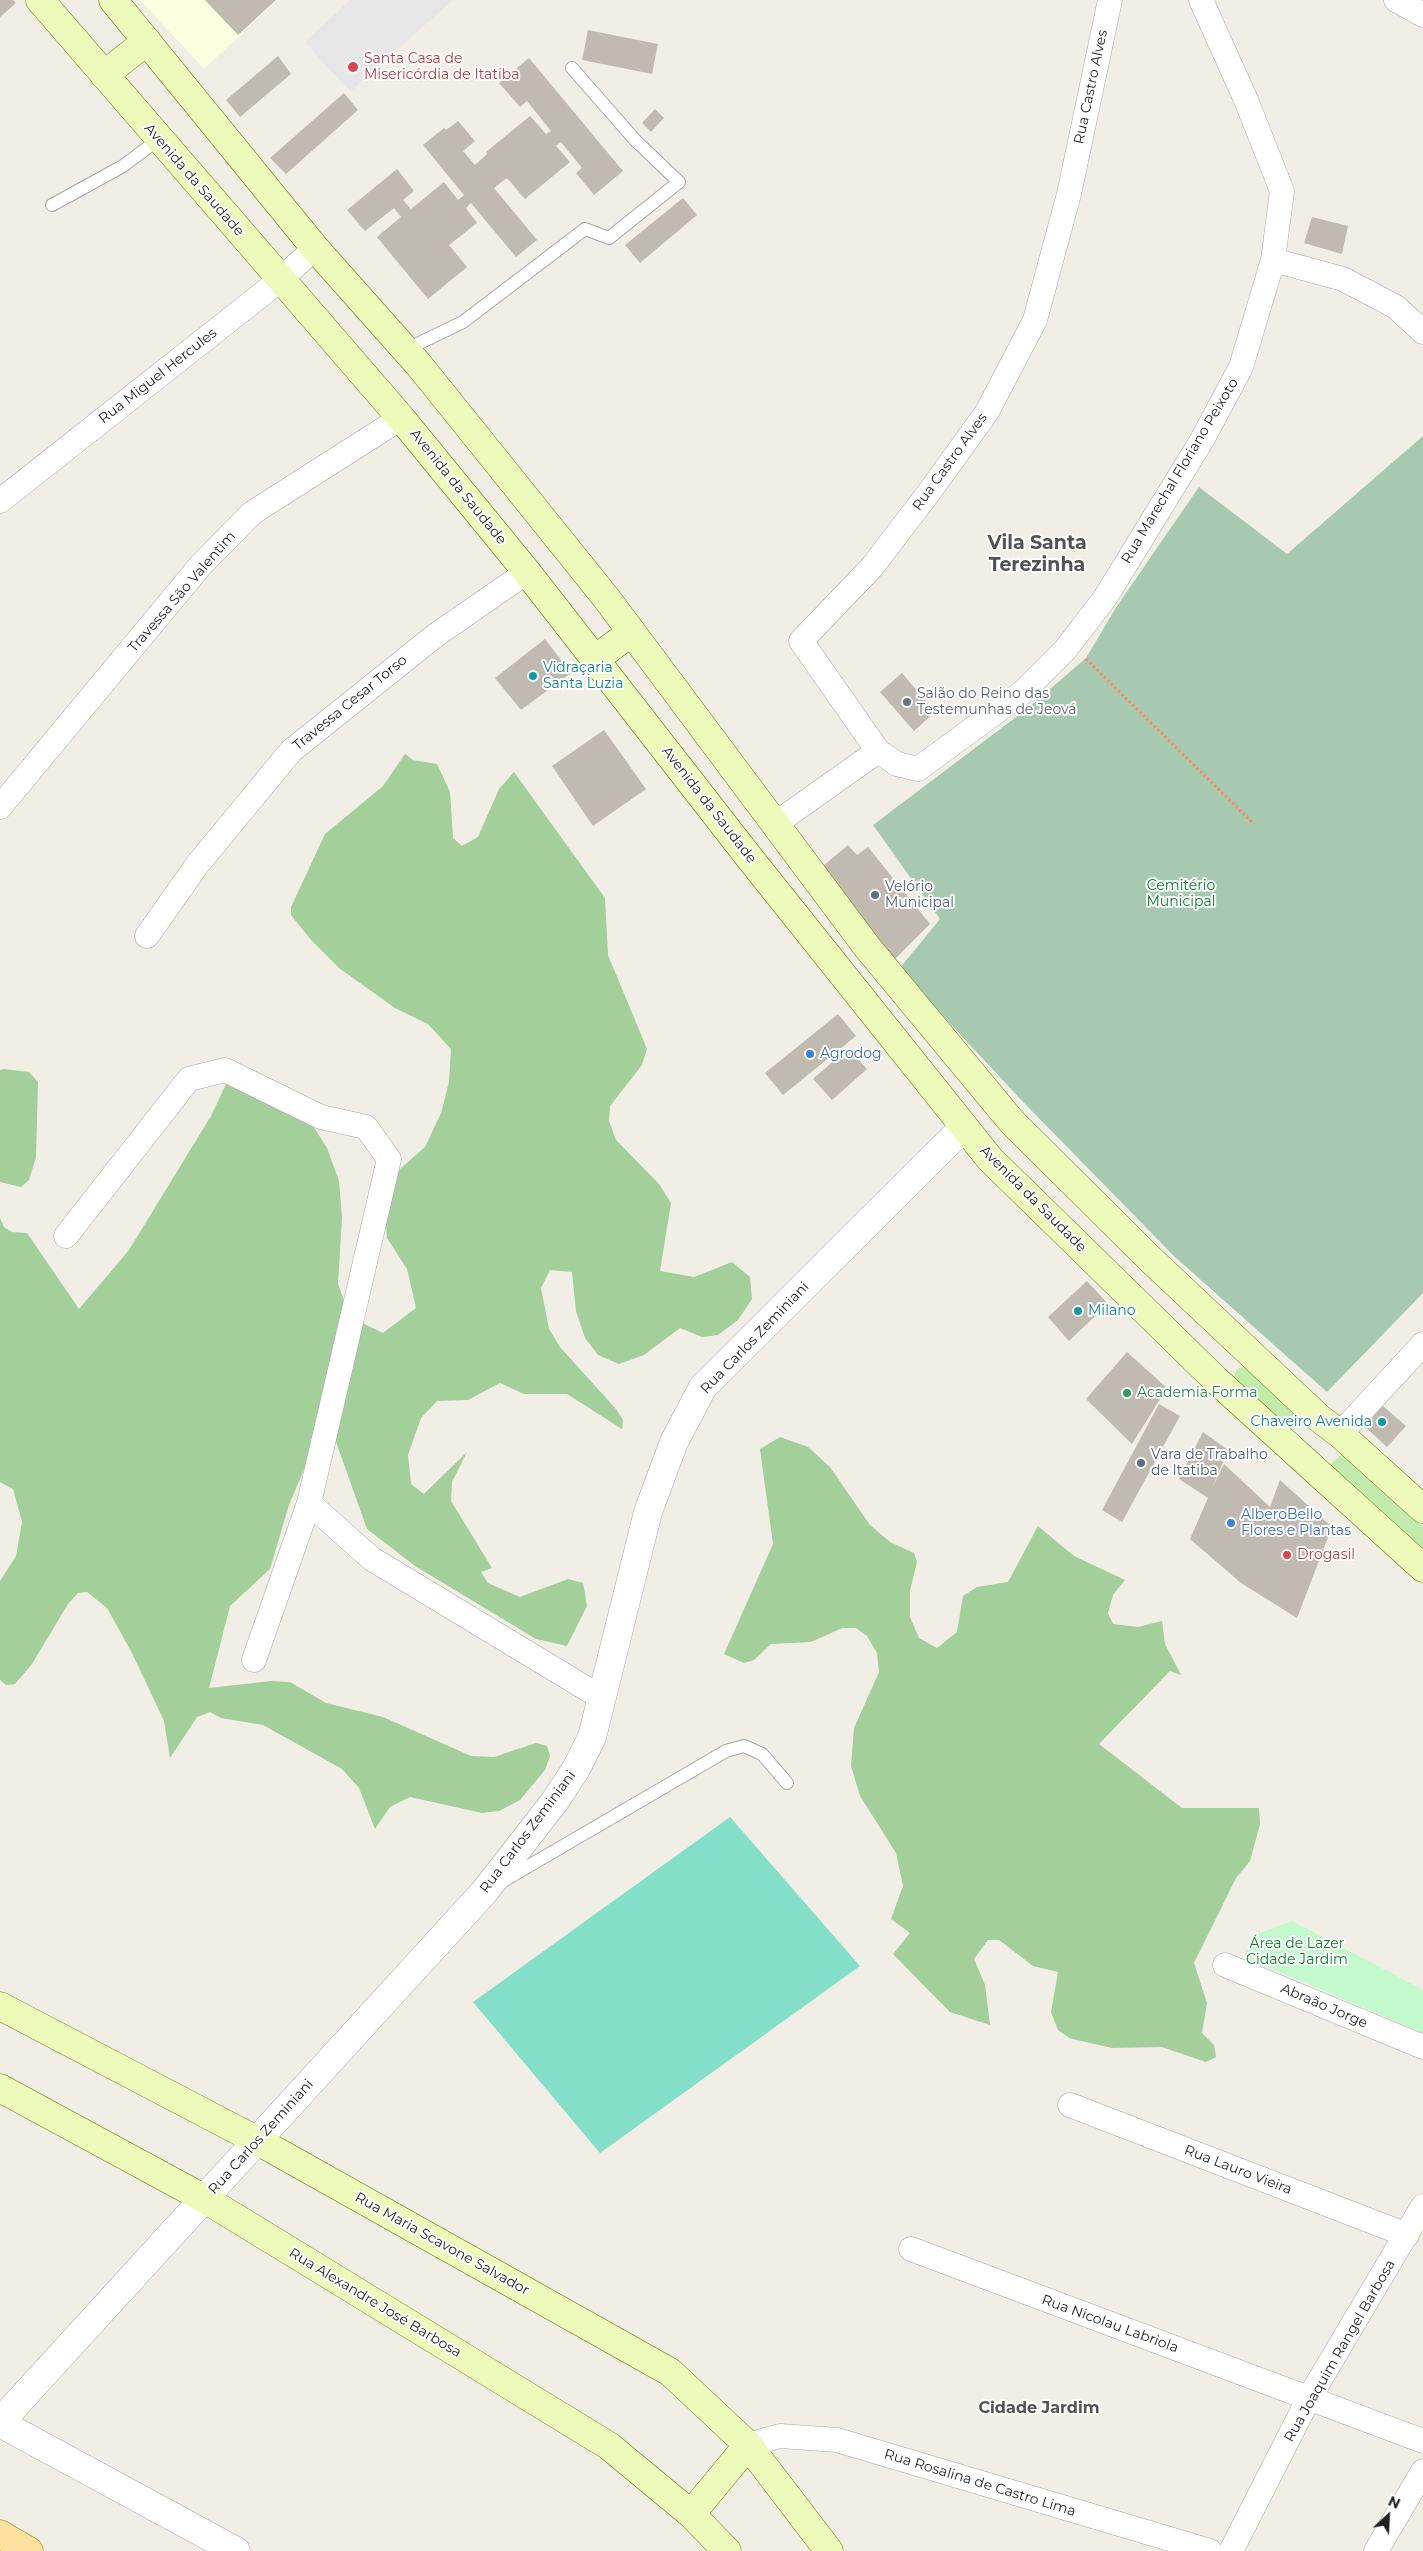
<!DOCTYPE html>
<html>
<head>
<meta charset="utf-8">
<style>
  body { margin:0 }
  #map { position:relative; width:1423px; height:2551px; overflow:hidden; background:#f0eee5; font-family:Montserrat,sans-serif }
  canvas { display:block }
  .north { position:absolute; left:1363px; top:2491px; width:50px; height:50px; -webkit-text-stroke:4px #fff; paint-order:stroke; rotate:25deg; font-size:14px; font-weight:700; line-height:20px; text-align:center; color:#1f1f1f }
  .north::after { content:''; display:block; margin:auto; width:18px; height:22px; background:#1f1f1f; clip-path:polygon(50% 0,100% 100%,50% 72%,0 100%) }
</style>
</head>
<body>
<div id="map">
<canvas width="1423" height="2551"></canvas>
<div class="north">N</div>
</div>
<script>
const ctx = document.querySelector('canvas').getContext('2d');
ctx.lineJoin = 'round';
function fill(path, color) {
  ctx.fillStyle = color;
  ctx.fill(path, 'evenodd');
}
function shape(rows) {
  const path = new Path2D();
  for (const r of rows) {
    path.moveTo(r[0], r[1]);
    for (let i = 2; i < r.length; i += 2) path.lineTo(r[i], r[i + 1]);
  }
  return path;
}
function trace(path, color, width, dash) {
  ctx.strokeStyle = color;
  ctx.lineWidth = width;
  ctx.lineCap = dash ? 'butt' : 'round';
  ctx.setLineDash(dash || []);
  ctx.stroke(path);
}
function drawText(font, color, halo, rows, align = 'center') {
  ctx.font = font + ' Montserrat,sans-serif';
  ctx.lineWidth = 4;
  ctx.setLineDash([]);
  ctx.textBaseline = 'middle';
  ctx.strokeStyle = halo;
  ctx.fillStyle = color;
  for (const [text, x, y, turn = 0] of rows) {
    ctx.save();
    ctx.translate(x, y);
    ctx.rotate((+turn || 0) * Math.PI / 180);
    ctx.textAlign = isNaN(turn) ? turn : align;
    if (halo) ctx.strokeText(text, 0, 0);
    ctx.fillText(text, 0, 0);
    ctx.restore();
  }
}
fill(shape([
  [140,0,277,0,204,69]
]), '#fbffdf');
fill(shape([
  [1248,1364,1299,1416,1296,1422,1285,1427,1235,1382,1234,1377,1236,1370],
  [1340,1455,1350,1458,1423,1527,1423,1557,1331,1471,1331,1464]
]), '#c1eaab');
fill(shape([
  [405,754,413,760,437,764,450,792,453,838,462,846,478,837,499,789,514,772,605,898,608,955,647,1049,642,1065,610,1106,609,1121,616,1140,659,1184,671,1203,660,1271,694,1277,732,1262,750,1277,752,1299,738,1320,718,1335,702,1337,680,1328,644,1355,619,1364,598,1355,585,1338,576,1311,572,1272,550,1270,541,1288,549,1329,560,1347,616,1409,623,1420,622,1429,567,1394,524,1394,500,1383,468,1400,437,1401,421,1418,408,1455,411,1484,424,1494,467,1452,452,1482,451,1501,492,1568,481,1572,488,1583,520,1597,568,1579,583,1583,587,1606,567,1646,536,1639,415,1566,367,1529,330,1425,319,1434,289,1505,270,1569,230,1606,209,1688,271,1681,290,1682,326,1703,383,1717,471,1756,494,1757,536,1743,547,1746,550,1756,545,1770,520,1800,499,1811,482,1813,410,1797,390,1807,375,1829,359,1788,342,1769,263,1725,221,1718,210,1712,197,1717,170,1758,164,1721,132,1653,107,1608,87,1592,78,1593,68,1604,32,1664,15,1684,6,1685,0,1680,0,1581,16,1556,22,1522,13,1489,0,1482,0,1218,4,1227,12,1232,27,1233,79,1309,129,1250,211,1116,236,1063,308,1118,327,1148,339,1181,342,1217,338,1284,350,1317,383,1333,416,1308,407,1269,387,1238,384,1203,400,1169,425,1147,441,1113,449,1082,451,1049,428,1024,395,1008,339,968,311,940,291,915,291,907,325,834,383,786],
  [3,1069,29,1072,38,1082,36,1157,29,1180,21,1187,0,1182,0,1070],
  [780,1437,808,1447,830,1467,870,1525,890,1542,914,1553,917,1562,910,1591,910,1617,919,1638,937,1648,957,1632,963,1596,977,1587,1008,1582,1038,1526,1074,1556,1125,1580,1113,1595,1108,1613,1113,1624,1138,1627,1162,1621,1165,1644,1181,1675,1170,1671,1099,1744,1182,1808,1259,1808,1260,1824,1250,1861,1236,1878,1194,1963,1207,2003,1202,2033,1214,2045,1216,2057,1206,2062,1162,2047,1112,2048,1069,2038,1058,2030,1051,2012,1058,1972,1033,1966,999,1940,988,1940,974,1959,985,1985,990,2025,950,2012,893,1954,910,1933,891,1919,903,1886,896,1853,860,1796,851,1766,854,1728,879,1672,877,1653,867,1636,856,1628,842,1628,811,1642,771,1644,754,1660,744,1663,724,1654,773,1544,760,1449]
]), '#a2cf9a');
fill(shape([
  [1423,436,1423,1293,1327,1392,1175,1257,1026,1105,899,969,940,919,873,825,1028,708,1086,658,1117,606,1199,487,1287,554]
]), '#a6c9b0');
fill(shape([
  [1292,1921,1423,1990,1423,2033,1244,1957,1254,1935]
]), '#c2face');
fill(shape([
  [730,1817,860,1966,600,2153,473,2002]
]), '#83dfc8');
fill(shape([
  [350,0,453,0,350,92,305,42]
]), '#e7e7e7');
fill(shape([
  [0,0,13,0,16,3,0,17],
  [205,0,276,0,238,35],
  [588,30,658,44,652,74,582,60],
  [278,56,291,74,240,117,226,100],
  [529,58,623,171,594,195,576,173,582,168,561,142,556,146,570,162,525,199,507,178,494,188,537,240,516,257,471,203,466,208,477,223,449,245,467,267,428,299,377,237,401,217,394,208,365,231,347,210,397,169,414,191,403,200,411,209,444,182,458,200,464,195,423,145,444,128,446,130,458,121,475,141,463,151,475,165,487,154,486,152,530,116,546,134,551,131,527,101,520,107,499,83],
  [344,93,358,110,286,174,270,158],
  [655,109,664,118,651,132,642,123],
  [683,198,697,215,640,263,625,245],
  [1312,217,1348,226,1342,254,1304,243],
  [545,639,571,673,521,710,495,678],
  [902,673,935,712,914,731,880,692],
  [604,730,646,789,593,826,552,766],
  [848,845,857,855,868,847,930,924,892,962,823,866],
  [838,1014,856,1036,783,1095,765,1073],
  [848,1048,867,1069,832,1100,813,1079],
  [1087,1281,1108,1304,1069,1341,1048,1317],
  [1127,1352,1167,1388,1132,1444,1086,1399],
  [1376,1400,1406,1426,1387,1447,1363,1425],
  [1159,1404,1180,1416,1122,1522,1102,1510],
  [1203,1432,1228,1450,1212,1488,1224,1464,1270,1507,1280,1480,1332,1527,1297,1618,1241,1583,1190,1539,1208,1498,1179,1479]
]), '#c0bab1');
const service = shape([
  [52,205,123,166,159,139],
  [405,350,463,322,585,229,609,238,679,182,635,140,572,68],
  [503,1881,726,1751,744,1746,762,1754,787,1783]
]);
const minor = shape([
  [1110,0,1069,194,1035,320,987,412,930,491,872,567,801,641,878,751,897,764,918,769,1023,692,1065,650,1105,598,1202,440,1241,367,1273,260,1282,191,1246,100,1201,0],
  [1396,0,1423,15],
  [1273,260,1343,279,1396,307,1423,332],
  [0,501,280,280,315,248],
  [0,807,200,566,252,513,401,418],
  [775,824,878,751],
  [147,936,197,865,291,751,436,635,527,572],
  [66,1236,189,1079,225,1070,321,1117,366,1127,389,1159,309,1503,254,1660],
  [1340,1434,1423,1344],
  [309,1503,372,1559,602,1698],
  [1225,1965,1423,2047],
  [1070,2105,1407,2235],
  [911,2249,1423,2441],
  [748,2445,780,2436,837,2440,1210,2551],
  [1231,2551,1309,2398,1423,2206],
  [1376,2551,1423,2471]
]);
const tertiary = shape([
  [0,2422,485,1891,555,1801,576,1769,592,1737,648,1512,674,1442,703,1387,964,1127],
  [0,2423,236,2551]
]);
const secondary = shape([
  [40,0,401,418,527,572,748,856,990,1159,1216,1380,1423,1568],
  [113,0,315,248,419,365,607,599,867,947,1012,1122,1148,1257,1319,1418,1340,1434,1423,1509],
  [104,75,147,41],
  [595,659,632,632],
  [0,2006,258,2141,670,2372,748,2445,829,2551],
  [0,2088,205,2199,609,2446,691,2514,727,2551],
  [691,2514,748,2445]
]);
const primary = shape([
  [0,2534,29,2551]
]);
trace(service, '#a6a6a6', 14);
trace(minor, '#a6a6a6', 25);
trace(tertiary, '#a6a6a6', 29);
trace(secondary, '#5b7705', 29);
trace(primary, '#9a7c00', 29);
trace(shape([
  [1086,659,1254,824]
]), '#fa8e6c', 3, [2.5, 2.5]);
trace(service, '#fff', 12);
trace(minor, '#fff', 24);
trace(tertiary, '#fff', 28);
trace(secondary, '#eefab9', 28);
trace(primary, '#fce09e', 28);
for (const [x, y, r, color] of [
  [353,67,6,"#e0444e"],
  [533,676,5,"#0f9aa8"],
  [907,702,5,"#6b7280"],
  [875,895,5,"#5c6f8a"],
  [810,1054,5,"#3f7fe0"],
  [1078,1311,5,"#0f9aa8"],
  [1127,1393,5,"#2e9e5b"],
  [1382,1422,5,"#0f9aa8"],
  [1141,1463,5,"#5c6f8a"],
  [1231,1523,5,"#3f7fe0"],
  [1287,1555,5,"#e0444e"]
]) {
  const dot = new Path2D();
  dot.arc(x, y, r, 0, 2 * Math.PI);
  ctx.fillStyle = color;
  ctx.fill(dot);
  trace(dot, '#fff', 2);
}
drawText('14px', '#be3a42', '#fff', [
  ["Santa Casa de",364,59],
  ["Misericórdia de Itatiba",364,75],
  ["Drogasil",1297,1555]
], 'left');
drawText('14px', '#1f1f1f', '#fff', [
  ["Rua Castro Alves",1091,87,-78],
  ["Avenida da Saudade",194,180,49],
  ["Rua Miguel Hercules",158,376,-38],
  ["Rua Castro Alves",950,462,-54],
  ["Rua Marechal Floriano Peixoto",1180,471,-59],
  ["Avenida da Saudade",458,487,51],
  ["Travessa São Valentim",182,592,-49],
  ["Travessa Cesar Torso",350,703,-39],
  ["Avenida da Saudade",709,805,52],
  ["Avenida da Saudade",1033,1199,45],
  ["Rua Carlos Zeminiani",755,1338,-46],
  ["Rua Carlos Zeminiani",528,1832,-53],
  ["Abraão Jorge",1324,2006,23],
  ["Rua Carlos Zeminiani",261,2137,-48],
  ["Rua Lauro Vieira",1238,2170,21],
  ["Rua Maria Scavone Salvador",442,2244,29],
  ["Rua Alexandre José Barbosa",375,2303,31],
  ["Rua Nicolau Labriola",1110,2324,20],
  ["Rua Joaquim Rangel Barbosa",1340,2351,-60],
  ["Rua Rosalina de Castro Lima",980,2483,17]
]);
drawText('14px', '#0d838f', '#fff', [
  ["Vidraçaria",543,668],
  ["Santa Luzia",543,684],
  ["Milano",1088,1311],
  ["Chaveiro Avenida",1372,1422,"right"]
], 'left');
drawText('14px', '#5b616d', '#fff', [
  ["Salão do Reino das",917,694],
  ["Testemunhas de Jeová",917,710]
], 'left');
drawText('14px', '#0b7e24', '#fff', [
  ["Cemitério",1181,886],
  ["Municipal",1181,902],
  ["Área de Lazer",1297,1944],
  ["Cidade Jardim",1297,1960]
]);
drawText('14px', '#4e5e75', '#fff', [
  ["Velório",885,887],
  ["Municipal",885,903],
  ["Vara de Trabalho",1151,1455],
  ["de Itatiba",1151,1471]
], 'left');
drawText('14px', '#366cbe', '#fff', [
  ["Agrodog",820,1054],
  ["AlberoBello",1241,1515],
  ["Flores e Plantas",1241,1531]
], 'left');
drawText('14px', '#27864d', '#fff', [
  ["Academia Forma",1137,1393]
], 'left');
drawText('bold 16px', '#525252', '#fff', [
  ["Cidade Jardim",1039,2408]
]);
drawText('bold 19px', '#525252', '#fff', [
  ["Vila Santa",1037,543],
  ["Terezinha",1037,565]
]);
</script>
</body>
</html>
